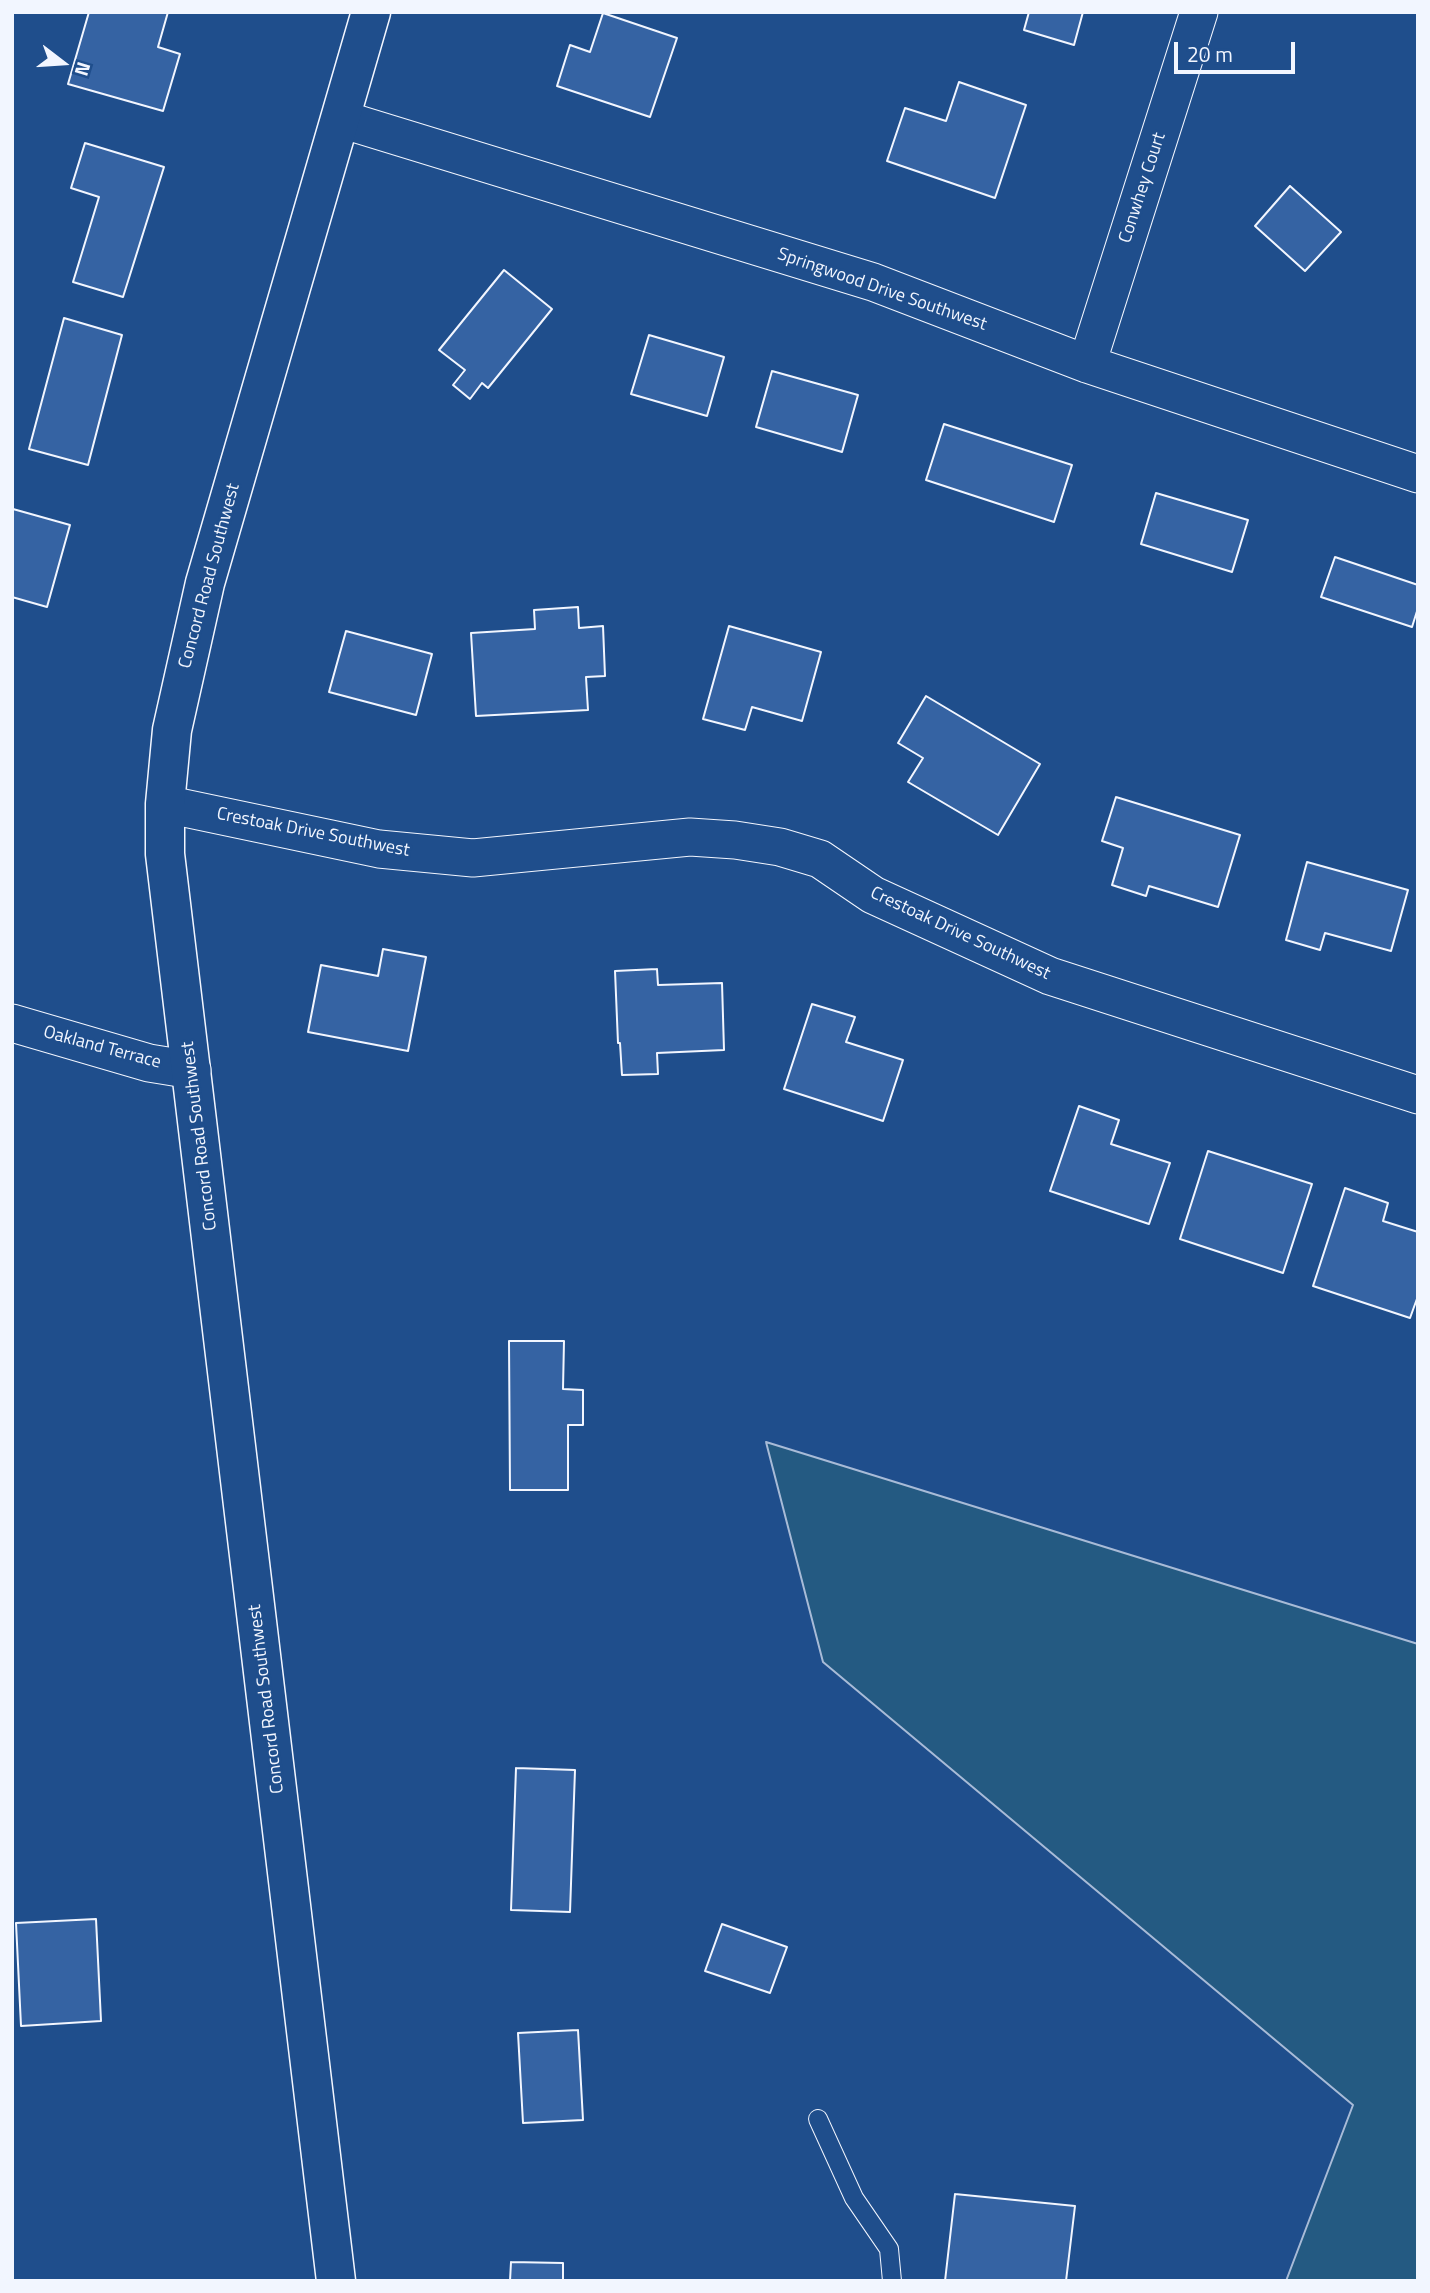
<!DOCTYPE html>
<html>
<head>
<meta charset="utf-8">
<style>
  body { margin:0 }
  #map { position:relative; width:1430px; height:2293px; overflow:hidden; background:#1f4e8c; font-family:"Titillium Web",sans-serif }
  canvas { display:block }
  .frame { position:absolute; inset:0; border:14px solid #f2f6ff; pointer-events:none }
  .north { position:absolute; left:28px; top:28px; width:70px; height:70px; -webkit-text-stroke:5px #1f4e8c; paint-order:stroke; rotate:107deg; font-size:19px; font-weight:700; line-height:28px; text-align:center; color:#f2f6ff }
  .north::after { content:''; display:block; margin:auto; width:24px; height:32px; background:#f2f6ff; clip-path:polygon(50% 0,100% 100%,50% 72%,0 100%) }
  .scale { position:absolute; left:1174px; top:42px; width:121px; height:32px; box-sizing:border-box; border:4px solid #f2f6ff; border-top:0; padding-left:9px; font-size:21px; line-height:24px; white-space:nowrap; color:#f2f6ff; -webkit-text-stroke:5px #1f4e8c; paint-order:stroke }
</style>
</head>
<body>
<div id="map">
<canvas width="1430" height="2293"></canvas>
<div class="frame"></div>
<div class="north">N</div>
<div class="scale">20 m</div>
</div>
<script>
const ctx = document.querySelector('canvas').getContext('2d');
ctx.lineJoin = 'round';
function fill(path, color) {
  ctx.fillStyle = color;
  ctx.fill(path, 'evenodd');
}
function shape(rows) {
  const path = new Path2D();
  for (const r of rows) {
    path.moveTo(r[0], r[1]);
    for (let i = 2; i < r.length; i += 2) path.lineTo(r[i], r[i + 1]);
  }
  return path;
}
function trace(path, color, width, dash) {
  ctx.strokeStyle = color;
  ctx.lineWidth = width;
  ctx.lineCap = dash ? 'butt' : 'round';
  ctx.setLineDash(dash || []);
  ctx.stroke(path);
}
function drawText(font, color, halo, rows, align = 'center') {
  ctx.font = font + ' "Titillium Web",sans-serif';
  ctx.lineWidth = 5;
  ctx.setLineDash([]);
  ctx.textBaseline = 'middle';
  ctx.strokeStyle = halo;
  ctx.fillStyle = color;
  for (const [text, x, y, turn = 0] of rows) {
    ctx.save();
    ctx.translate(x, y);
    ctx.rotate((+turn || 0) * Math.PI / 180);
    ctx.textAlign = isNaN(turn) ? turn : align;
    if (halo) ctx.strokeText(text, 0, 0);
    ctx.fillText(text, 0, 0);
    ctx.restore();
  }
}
const green = shape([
  [766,1442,1418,1644,1418,2281,1286,2281,1353,2105,823,1662,766,1442]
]);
fill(green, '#245a82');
trace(green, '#a8bbd7', 2);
const building = shape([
  [89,12,168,12,158,47,180,54,163,111,68,84,89,12],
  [1029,12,1083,12,1074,45,1024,30,1029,12],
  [603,13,677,38,650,117,557,86,570,45,590,52,603,13],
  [959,82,1026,105,995,198,887,161,905,108,946,121,959,82],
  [85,143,164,167,123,297,73,282,99,197,71,188,85,143],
  [1290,186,1341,232,1305,271,1255,226,1290,186],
  [504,270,552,309,488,388,482,383,470,399,453,385,465,370,439,350,504,270],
  [64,318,122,335,88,465,29,449,64,318],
  [649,335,724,357,707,416,631,394,649,335],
  [772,371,858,395,842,452,756,427,772,371],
  [944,424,1072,465,1054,522,926,480,944,424],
  [1156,493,1248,520,1232,572,1141,544,1156,493],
  [13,509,70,525,47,607,12,597,13,509],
  [1335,557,1418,585,1418,608,1412,627,1321,597,1335,557],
  [578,607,579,628,603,626,605,676,586,677,588,710,476,716,471,633,535,629,534,610,578,607],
  [729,626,821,652,802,721,752,707,745,730,703,719,729,626],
  [346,631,432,654,416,715,329,692,346,631],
  [926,696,1040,764,998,835,908,782,923,758,898,743,926,696],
  [1116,797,1240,835,1218,907,1149,886,1146,896,1112,885,1123,848,1102,841,1116,797],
  [1307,862,1408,890,1391,951,1325,933,1320,950,1286,940,1307,862],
  [383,949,426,957,408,1051,308,1032,321,965,378,976,383,949],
  [657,969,658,985,722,983,724,1050,657,1053,658,1074,622,1075,620,1043,618,1043,615,971,657,969],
  [812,1004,855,1017,846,1042,903,1060,883,1121,784,1089,812,1004],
  [1079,1106,1119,1120,1111,1144,1170,1163,1149,1224,1050,1191,1079,1106],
  [1208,1151,1312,1184,1283,1273,1180,1239,1208,1151],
  [1345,1188,1388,1203,1383,1221,1418,1232,1418,1296,1410,1318,1313,1286,1345,1188],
  [509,1341,564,1341,563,1389,583,1390,583,1425,568,1425,568,1490,510,1490,509,1341],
  [516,1768,575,1770,570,1912,511,1910,516,1768],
  [96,1919,101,2021,21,2026,16,1923,96,1919],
  [722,1924,787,1947,770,1993,705,1971,722,1924],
  [578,2030,583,2120,523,2123,518,2033,578,2030],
  [955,2194,1075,2206,1066,2281,945,2281,955,2194],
  [511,2262,563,2263,563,2281,510,2281,511,2262]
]);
fill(building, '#3563a3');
trace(building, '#f2f6ff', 2);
const lane = shape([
  [818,2119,854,2198,889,2249,892,2281]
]);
const street = shape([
  [341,119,873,282,1087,364,1418,474],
  [1087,364,1199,12],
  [165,804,379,849,473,858,690,837,735,840,780,847,820,859,873,895,1050,976,1418,1095],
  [12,1023,149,1063,192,1070]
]);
const secondary = shape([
  [336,2281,165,854,165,804,172,730,205,583,371,12]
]);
trace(lane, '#f2f6ff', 20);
trace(street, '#f2f6ff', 39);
trace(secondary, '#f2f6ff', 41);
trace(lane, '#1f4e8c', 18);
trace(street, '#1f4e8c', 37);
trace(secondary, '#1f4e8c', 38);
drawText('18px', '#f2f6ff', '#1f4e8c', [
  ["Conwhey Court",1143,188,-72],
  ["Springwood Drive Southwest",882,290,19],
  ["Concord Road Southwest",210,576,-75],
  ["Crestoak Drive Southwest",313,833,11],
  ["Crestoak Drive Southwest",960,934,25],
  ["Oakland Terrace",102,1048,15],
  ["Concord Road Southwest",200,1136,-97],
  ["Concord Road Southwest",267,1699,-97]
]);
</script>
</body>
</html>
